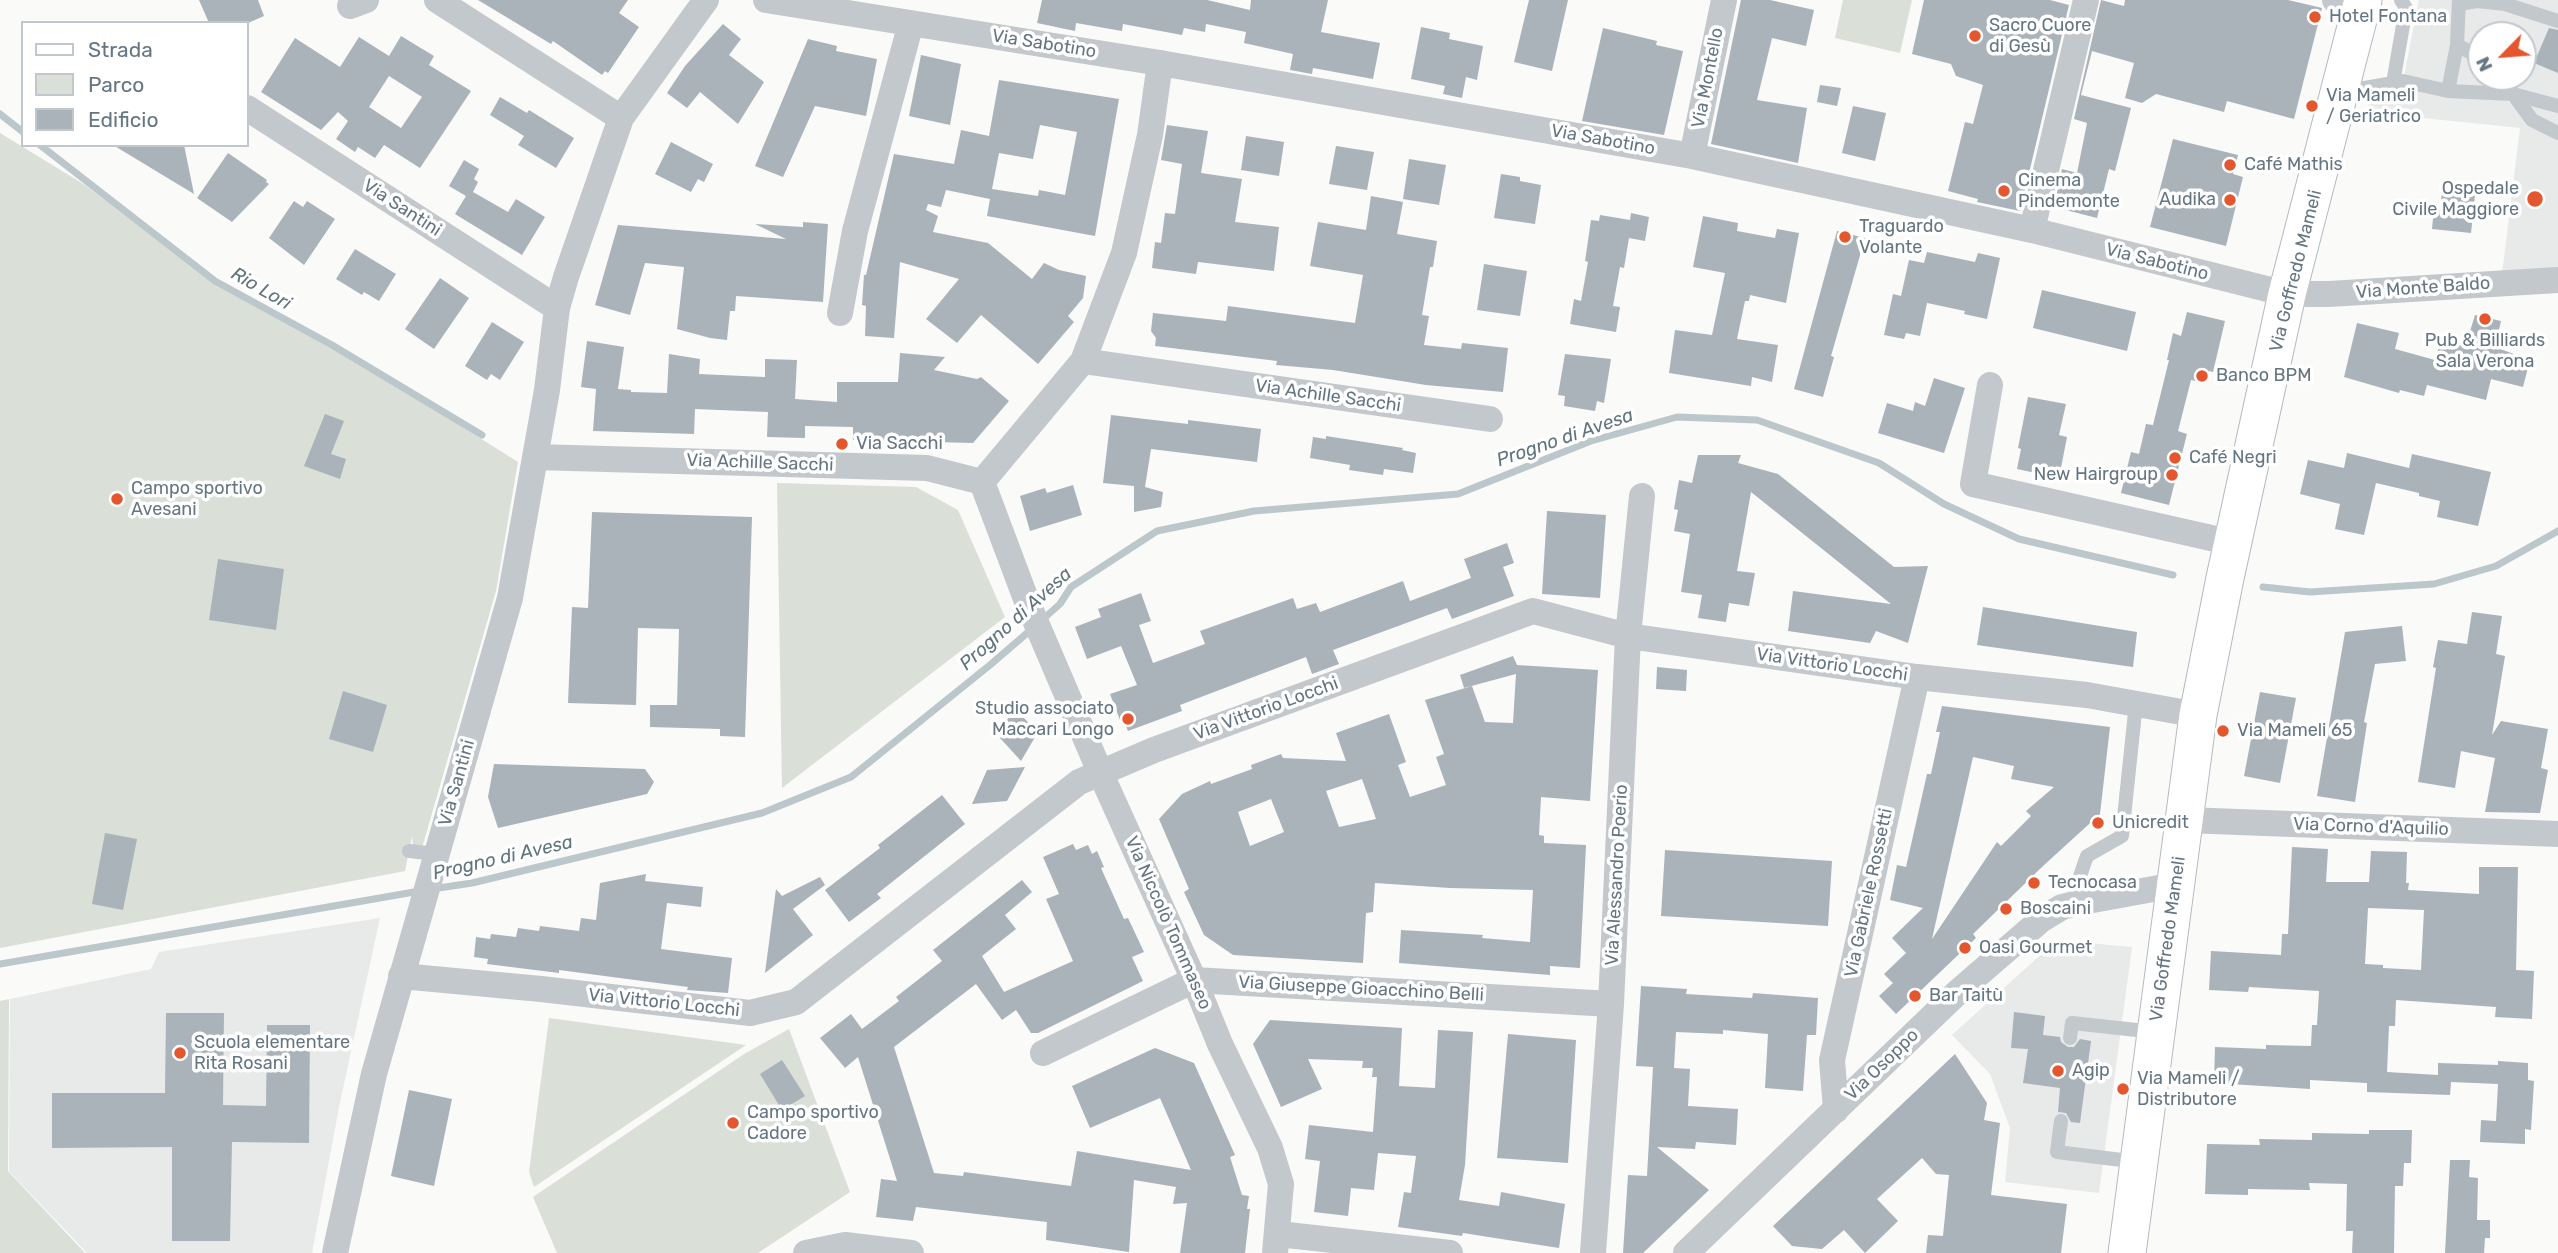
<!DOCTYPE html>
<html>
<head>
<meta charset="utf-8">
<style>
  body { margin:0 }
  #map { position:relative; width:2558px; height:1253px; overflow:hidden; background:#fafaf8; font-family:Rubik,sans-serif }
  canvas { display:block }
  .legend { position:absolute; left:21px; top:21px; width:228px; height:126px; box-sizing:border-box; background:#fff; border:2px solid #c1c8cd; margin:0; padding:9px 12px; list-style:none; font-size:21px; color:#657683 }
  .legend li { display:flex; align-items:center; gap:14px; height:35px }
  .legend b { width:35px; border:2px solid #c1c8cd }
  .north { position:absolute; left:2467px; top:21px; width:70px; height:70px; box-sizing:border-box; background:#fff; border:2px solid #c1c8cd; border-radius:50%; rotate:245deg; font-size:19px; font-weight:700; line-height:28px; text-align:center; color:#657683 }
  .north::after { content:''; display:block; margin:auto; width:24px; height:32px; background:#e4572e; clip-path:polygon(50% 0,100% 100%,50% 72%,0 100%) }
</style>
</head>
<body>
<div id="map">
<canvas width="2558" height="1253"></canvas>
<ul class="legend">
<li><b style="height:9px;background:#fff"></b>Strada</li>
<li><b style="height:19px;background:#dadfd7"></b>Parco</li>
<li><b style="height:19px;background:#aab3b9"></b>Edificio</li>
</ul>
<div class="north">N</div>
</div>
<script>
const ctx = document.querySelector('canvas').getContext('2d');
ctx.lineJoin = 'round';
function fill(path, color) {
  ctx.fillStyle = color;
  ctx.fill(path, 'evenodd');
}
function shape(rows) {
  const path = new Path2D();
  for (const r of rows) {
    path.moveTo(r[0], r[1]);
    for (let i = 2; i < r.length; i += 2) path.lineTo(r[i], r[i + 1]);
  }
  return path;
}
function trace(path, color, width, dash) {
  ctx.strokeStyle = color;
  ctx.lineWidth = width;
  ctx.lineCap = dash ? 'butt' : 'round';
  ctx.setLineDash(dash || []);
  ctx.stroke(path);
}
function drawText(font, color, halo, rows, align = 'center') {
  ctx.font = font + ' Rubik,sans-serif';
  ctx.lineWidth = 7;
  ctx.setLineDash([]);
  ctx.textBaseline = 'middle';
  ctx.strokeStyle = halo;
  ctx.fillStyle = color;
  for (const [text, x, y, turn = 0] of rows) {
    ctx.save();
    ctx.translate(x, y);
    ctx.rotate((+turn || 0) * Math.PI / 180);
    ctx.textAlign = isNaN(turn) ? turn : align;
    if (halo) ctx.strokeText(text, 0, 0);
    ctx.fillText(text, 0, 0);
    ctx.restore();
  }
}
fill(shape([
  [2419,0,2558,0,2558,270,2502,274,2520,128,2365,112,2378,84,2403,81],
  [2481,35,2523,35,2523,77,2481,77],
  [380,918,339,1107,312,1253,87,1253,9,1171,10,999,151,969,159,952],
  [2057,940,2132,947,2099,1193,2005,1182,2010,1128,1990,1074,1952,1035]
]), '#e8e9e9');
fill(shape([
  [1843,0,1912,0,1900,53,1835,38],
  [0,133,85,185,215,281,332,345,518,462,496,591,422,848,413,847,412,836,405,871,0,948],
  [777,483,916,487,958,510,1005,617,782,788],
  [9,999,8,1171,85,1253,0,1253,0,1001],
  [549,1018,746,1045,534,1187,529,1172],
  [789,1029,850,1192,758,1253,557,1253,533,1197,744,1054]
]), '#dadfd7');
trace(shape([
  [0,114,23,132],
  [40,145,215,281,332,345,482,435],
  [2263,587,2310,592,2434,584,2496,566,2558,531],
  [1042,620,1060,604,1071,587,1157,531,1254,511,1458,494,1591,441,1677,417,1757,420,1879,463,1944,504,2019,539,2173,575],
  [432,889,472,883,762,813,851,777,990,665,1033,628],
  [0,964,420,891]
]), '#bbc7cb', 7);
fill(shape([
  [199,0,258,0,264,16,248,23,209,23],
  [478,0,628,0,619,13,639,27,608,73,605,71,602,75,553,41,551,44],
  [1042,0,1207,0,1250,10,1251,0,1328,0,1321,32,1380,43,1373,79,1313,68,1312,74,1290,70,1293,54,1244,43,1246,32,1206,24,1205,32,1184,28,1182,35,1123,24,1122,31,1076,23,1075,31,1037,23],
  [1529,0,1568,0,1552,71,1514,62],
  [1741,0,1770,0,1814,10,1806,46,1772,38,1757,100,1807,108,1798,163,1711,144],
  [1924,0,2050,0,2069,5,2020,211,1977,202,1978,199,1948,191,1965,122,1973,124,1983,85,1956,76,1951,64,1912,54],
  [2101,0,2124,6,2125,0,2288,0,2322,8,2294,119,2227,101,2224,112,2156,94,2142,103,2125,98,2134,63,2092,51,2081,95,2131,108,2115,171,2109,169,2097,218,2054,207,2062,169,2077,173,2087,123,2074,119],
  [723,24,741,39,729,55,764,82,738,124,700,92,687,108,667,93,685,66],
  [1421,27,1450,33,1449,39,1483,46,1477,80,1466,77,1462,98,1443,94,1445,86,1411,79],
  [1603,28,1657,41,1656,45,1683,51,1664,135,1582,121],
  [2549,28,2558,30,2558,73,2534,63],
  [401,36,434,56,429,65,471,91,420,168,384,145,375,158,358,147,355,152,336,139,348,121,338,112,321,130,261,92,295,38,340,67,359,37,389,56],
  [389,76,422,97,401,128,369,107],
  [808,39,837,46,836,51,877,59,866,116,815,106,783,177,755,166],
  [921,55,961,64,950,125,909,116],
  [999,80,1119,99,1095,236,987,216,990,199,946,190,941,207,928,204,926,210,938,216,933,232,988,243,1032,279,1044,263,1059,270,1086,276,1083,298,1068,316,1074,322,1038,364,981,315,957,343,926,319,959,279,900,262,894,338,865,336,866,306,862,305,864,275,866,275,894,154,954,164,961,130,989,136],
  [1040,125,1077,132,1065,195,1039,190,1038,196,992,189,999,153,1033,159],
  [1820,85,1841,88,1837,106,1817,102],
  [500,97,527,113,529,110,574,138,556,168,518,145,524,136,490,115],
  [1853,106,1886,113,1875,161,1842,153],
  [1167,125,1208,131,1201,173,1242,179,1235,222,1279,227,1274,271,1198,262,1196,274,1152,268,1155,242,1161,243,1165,213,1175,214,1182,164,1161,160],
  [1246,136,1284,142,1279,176,1241,170],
  [2173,139,2238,155,2233,174,2243,177,2226,246,2150,227],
  [671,142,713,164,704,182,698,179,691,192,655,174],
  [113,145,184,145,194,194],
  [1336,146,1374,152,1367,190,1329,184],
  [228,153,267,180,266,182,269,184,232,222,197,198],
  [1409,159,1446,165,1439,205,1403,199],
  [464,160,479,169,474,179,478,182,473,192,508,212,516,199,545,217,522,255,455,214,466,196,449,186],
  [1501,174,1520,177,1520,181,1541,185,1535,224,1494,218],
  [2443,183,2476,186,2471,233,2432,229,2434,208,2440,209],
  [1371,196,1403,202,1397,234,1437,241,1433,267,1430,267,1422,315,1429,316,1424,345,1461,349,1462,343,1508,348,1503,392,1426,385,1333,370,1276,365,1277,361,1155,346,1156,338,1151,331,1153,313,1226,321,1228,306,1355,323,1363,275,1310,266,1318,222,1366,230],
  [294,201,303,207,307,201,335,219,304,265,269,238],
  [1631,213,1649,217,1645,241,1629,238,1624,268,1620,267,1613,306,1620,307,1616,332,1570,324,1574,299,1581,301,1588,262,1585,261,1591,220,1599,221,1600,215,1630,220],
  [1703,216,1738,223,1737,231,1775,238,1777,229,1799,233,1786,303,1750,295,1749,301,1745,301,1737,339,1778,345,1772,382,1752,377,1751,386,1669,373,1675,330,1712,335,1725,273,1693,267],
  [803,222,828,224,823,302,736,296,735,311,730,311,727,340,710,338,677,329,684,267,645,263,630,315,595,305,618,225,786,239,755,224,803,227],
  [1837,231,1865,238,1831,356,1834,357,1823,397,1794,389],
  [355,249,396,274,379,301,364,292,362,295,336,279],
  [1927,252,1975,262,1978,253,2000,258,1987,319,1964,314,1965,311,1927,303,1920,336,1906,333,1904,339,1884,335,1893,294,1901,296,1909,260,1924,263],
  [1484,264,1527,271,1520,316,1477,310],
  [440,278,469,298,434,349,405,329],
  [2042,290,2136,312,2127,351,2033,328],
  [2187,312,2225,321,2213,372,2209,371,2206,383,2191,380,2178,431,2187,434,2169,505,2121,493,2131,452,2139,454,2146,424,2153,425,2169,360,2167,360,2173,333,2181,336],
  [2475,315,2501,321,2495,347,2530,360,2523,387,2491,379,2486,400,2427,385,2424,396,2400,390,2399,393,2344,377,2357,323,2399,333,2395,349,2435,360,2441,340,2461,345,2463,336,2468,338],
  [492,322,524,342,500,380,491,374,487,380,465,366],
  [587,341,624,347,618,389,631,390,631,392,667,393,669,354,700,359,699,374,765,377,765,359,797,360,795,399,837,402,837,382,898,382,900,353,945,357,934,370,977,379,981,377,1009,401,973,443,853,440,853,427,805,426,805,438,767,437,768,412,695,409,694,434,593,431,596,389,581,387],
  [1565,354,1611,359,1604,403,1597,401,1595,411,1564,406,1565,396,1558,395],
  [1934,378,1965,388,1944,453,1878,433,1887,403,1913,411,1915,402,1925,406],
  [2028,397,2066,404,2059,435,2067,437,2059,478,2017,469,2021,449,2018,448],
  [325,414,344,421,331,454,346,459,340,479,304,466],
  [1111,415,1188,424,1188,420,1261,429,1257,462,1151,449,1145,487,1163,492,1161,507,1134,512,1134,486,1103,483],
  [1326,436,1403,448,1402,450,1416,453,1413,473,1384,469,1383,475,1349,470,1350,465,1310,458,1313,437,1326,439],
  [2347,453,2409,468,2412,454,2491,472,2478,526,2437,517,2440,501,2419,496,2419,493,2376,483,2364,535,2335,529,2340,504,2300,494,2308,460,2344,468],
  [1698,455,1741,455,1738,463,1778,474,1894,567,1928,566,1908,643,1876,631,1870,643,1788,631,1793,591,1891,604,1751,492,1737,571,1755,573,1749,606,1729,603,1726,622,1698,618,1702,595,1681,592,1690,534,1674,531,1678,510,1674,509,1679,480,1692,483],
  [1073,485,1082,515,1030,531,1020,496,1045,488,1047,493],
  [1547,511,1606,515,1600,598,1542,594],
  [592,512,752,517,745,737,720,736,720,729,650,727,650,705,677,705,679,629,638,628,636,705,568,703,572,607,588,608],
  [1507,543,1514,563,1503,567,1514,596,1452,619,1447,608,1333,650,1339,664,1312,674,1306,657,1180,705,1182,711,1128,731,1123,719,1120,720,1110,694,1137,685,1121,646,1087,659,1075,627,1101,617,1098,609,1141,593,1151,621,1139,625,1153,663,1205,644,1200,631,1293,598,1297,609,1316,603,1320,612,1403,581,1410,601,1471,578,1464,559],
  [218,559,284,569,276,630,209,620],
  [1983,607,2137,632,2133,667,1977,645],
  [2472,612,2502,616,2496,654,2505,656,2492,735,2501,721,2548,729,2541,768,2548,770,2540,813,2485,812,2495,758,2461,751,2455,788,2418,782,2436,668,2433,667,2438,640,2467,644],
  [2402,626,2406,661,2375,664,2364,722,2367,723,2355,802,2317,796,2345,632],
  [1513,656,1517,665,1598,670,1590,801,1541,797,1539,835,1544,836,1544,843,1586,845,1580,968,1550,966,1550,975,1399,963,1401,930,1483,935,1482,938,1530,942,1533,890,1450,888,1375,883,1373,912,1366,913,1363,963,1233,955,1204,935,1184,892,1189,889,1159,819,1182,794,1210,781,1211,784,1252,769,1251,765,1281,754,1283,758,1346,761,1336,733,1389,714,1406,762,1398,765,1410,797,1446,785,1436,757,1444,754,1425,700,1472,686,1485,722,1513,723,1516,674,1464,688,1460,675],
  [1362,779,1376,819,1339,827,1326,791],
  [1271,799,1284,832,1250,846,1238,812],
  [1657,667,1687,670,1686,691,1656,689],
  [343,691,387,705,373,752,329,739],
  [2260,692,2296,698,2280,783,2244,776],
  [1942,706,2110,727,2100,814,2043,866,1973,934,1976,938,1896,1014,1879,996,1893,983,1884,974,1906,953,1892,938,1923,908,1890,900,1897,865,1906,867,1927,774,1931,774,1940,732,1936,732],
  [1973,757,2014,766,2011,779,2054,787,2026,811,2031,816,2001,846,1997,842,1932,939],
  [1008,718,1024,718,1038,732,1021,761,1000,738],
  [494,764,645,769,654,782,647,794,498,828,488,797],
  [1025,767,1007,801,972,804,987,770],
  [942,795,965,824,877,894,881,898,849,922,825,890,880,848,878,845],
  [105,833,137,839,123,910,92,904],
  [1073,844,1076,850,1088,845,1092,854,1097,851,1104,867,1101,868,1124,919,1128,918,1144,952,1132,957,1143,981,1038,1033,1031,1033,1016,1010,1002,1020,976,984,894,1047,934,1173,963,1176,964,1172,1071,1186,1077,1151,1191,1170,1160,1098,1090,1128,1072,1086,1155,1048,1194,1063,1235,1155,1230,1157,1242,1195,1249,1196,1247,1209,1250,1209,1245,1253,1180,1253,1187,1203,1173,1204,1176,1187,1134,1180,1129,1252,1046,1240,1047,1222,916,1207,913,1221,876,1217,881,1179,897,1181,858,1057,845,1068,820,1038,851,1014,862,1029,899,1001,896,997,942,961,933,950,1022,880,1032,892,1005,915,1016,929,982,956,1004,992,1073,961,1046,899,1059,894,1043,857],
  [2292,847,2328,849,2326,882,2369,882,2371,851,2407,852,2406,883,2409,883,2408,890,2479,894,2479,867,2518,867,2516,970,2534,971,2532,1019,2495,1017,2496,1007,2396,1000,2395,1026,2389,1026,2387,1072,2438,1075,2438,1063,2498,1065,2498,1061,2528,1063,2528,1080,2534,1081,2531,1130,2525,1129,2525,1144,2480,1142,2481,1120,2496,1121,2498,1084,2451,1082,2450,1095,2367,1092,2367,1083,2310,1080,2310,1089,2214,1083,2215,1047,2266,1049,2266,1045,2311,1046,2312,1025,2317,1025,2319,991,2249,987,2248,992,2209,990,2211,951,2281,955,2282,934,2288,934],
  [2368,908,2424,910,2421,970,2383,968,2383,965,2365,964],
  [1665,850,1832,861,1828,926,1661,916],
  [646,874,645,881,703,887,701,907,667,903,661,949,732,958,728,993,687,990,688,987,559,970,559,973,487,964,488,959,474,957,476,937,490,939,491,934,516,937,518,928,539,931,540,926,579,931,581,918,596,920,600,883],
  [820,877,825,885,793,909,813,935,765,973,776,889,782,896],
  [1641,986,1687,989,1686,994,1752,998,1753,993,1818,998,1816,1035,1807,1035,1803,1091,1765,1088,1768,1034,1723,1030,1723,1034,1676,1032,1674,1068,1690,1069,1688,1106,1738,1109,1736,1145,1696,1142,1695,1149,1657,1147,1709,1190,1643,1253,1623,1253,1628,1175,1647,1176,1653,1067,1636,1066],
  [2014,1012,2045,1016,2043,1035,2060,1037,2061,1042,2068,1047,2074,1047,2080,1039,2091,1041,2080,1123,2071,1122,2066,1113,2058,1112,2060,1088,2023,1083,2028,1049,2011,1048],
  [166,1013,224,1013,223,1105,266,1106,267,1025,310,1025,309,1143,232,1142,230,1241,172,1241,172,1147,52,1148,52,1093,165,1093],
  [1270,1020,1402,1028,1399,1086,1435,1088,1438,1030,1473,1032,1465,1165,1459,1200,1499,1206,1501,1192,1565,1204,1559,1248,1463,1233,1462,1236,1398,1227,1404,1192,1411,1193,1416,1156,1378,1153,1374,1190,1351,1188,1348,1216,1314,1212,1320,1161,1305,1159,1309,1125,1373,1132,1377,1077,1372,1077,1373,1068,1362,1068,1363,1061,1308,1059,1322,1089,1281,1107,1253,1044],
  [1508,1034,1576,1040,1568,1163,1497,1158],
  [1955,1054,1987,1103,1984,1120,2000,1123,1991,1195,2067,1204,2061,1253,1926,1253,1928,1235,1943,1236,1949,1175,1936,1174,1922,1158,1877,1199,1898,1221,1865,1253,1844,1230,1822,1249,1792,1246,1773,1226],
  [782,1060,805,1096,782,1110,760,1074],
  [409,1090,452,1099,434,1186,391,1176],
  [2369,1130,2412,1130,2411,1163,2404,1163,2403,1186,2395,1186,2394,1253,2352,1253,2353,1231,2346,1231,2347,1184,2309,1183,2310,1190,2248,1189,2248,1195,2205,1194,2207,1144,2260,1145,2259,1139,2312,1140,2312,1133,2369,1134],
  [2450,1160,2470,1160,2469,1177,2478,1178,2477,1220,2490,1220,2490,1238,2485,1238,2484,1253,2445,1253]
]), '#aab3b9');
const secondary = shape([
  [2127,1253,2198,715,2225,578,2287,294,2363,0]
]);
trace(secondary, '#b3babf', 39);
trace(shape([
  [2459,4,2477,1,2505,4,2558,21],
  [2457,45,2481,58],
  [2393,83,2403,81,2448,91,2513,94,2504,77],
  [2448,91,2457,45,2459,0],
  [2342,92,2393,83,2406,8,2401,0],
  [2513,94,2532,120,2558,133],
  [2513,94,2558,106],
  [409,851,437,854],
  [2082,902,2080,876,2087,856,2122,836,2136,703],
  [2070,1038,2072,1023,2155,1032],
  [2061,1121,2057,1152,2138,1162]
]), '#c3c8cc', 14);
trace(shape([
  [437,0,621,118],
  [766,0,1160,63,1692,156,2032,230,2287,294,2329,294,2558,280],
  [2335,0,2362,6],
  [350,6,366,0],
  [247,108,557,308],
  [1692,156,1724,0],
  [2032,230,2086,0],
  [840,313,855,231,911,23],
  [1083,361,1490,419],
  [1990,385,1973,484,2233,543],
  [535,457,927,468,982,482],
  [982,482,1026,599,1100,772,1194,980,1220,1044,1270,1148,1281,1184,1275,1253],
  [982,482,1083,361,1124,253,1150,135,1160,63],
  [2185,820,2558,834],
  [401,976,541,989,750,1013,796,1002,1079,782,1154,750,1533,611,1628,636,1917,677,2087,695,2198,715],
  [1043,1053,1194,980,1611,1004],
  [1836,1110,1832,1060,1917,677],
  [1278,1234,1450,1253],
  [335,1253,374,1074,510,598,547,390,557,308,566,277,621,118,706,0],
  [806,1253,845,1245,911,1253],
  [1593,1253,1611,1004,1628,636,1642,496],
  [1686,1253,1959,991,2042,919,2062,907,2082,902,2175,885]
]), '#c3c8cc', 26);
trace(secondary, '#fff', 37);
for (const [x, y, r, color] of [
  [2315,17,7,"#e4572e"],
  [1975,36,7,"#e4572e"],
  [2312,106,7,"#e4572e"],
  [2230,165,7,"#e4572e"],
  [2004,191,7,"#e4572e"],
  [2535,199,9,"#e4572e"],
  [2230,200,7,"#e4572e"],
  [1845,237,7,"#e4572e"],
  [2485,319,7,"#e4572e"],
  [2202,376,7,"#e4572e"],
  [842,444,7,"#e4572e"],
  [2175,458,7,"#e4572e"],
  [2172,475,7,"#e4572e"],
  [117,499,7,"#e4572e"],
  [1128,719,7,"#e4572e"],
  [2223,731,7,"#e4572e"],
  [2098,823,7,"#e4572e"],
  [2034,883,7,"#e4572e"],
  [2006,909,7,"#e4572e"],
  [1965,948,7,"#e4572e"],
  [1915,996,7,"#e4572e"],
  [180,1053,7,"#e4572e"],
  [2058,1071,7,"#e4572e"],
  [2123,1089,7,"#e4572e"],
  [733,1123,7,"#e4572e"]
]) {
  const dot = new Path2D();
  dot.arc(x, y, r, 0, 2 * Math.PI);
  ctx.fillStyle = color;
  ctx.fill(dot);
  trace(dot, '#fff', 2.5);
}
drawText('18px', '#657683', '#fff', [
  ["Hotel Fontana",2329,17],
  ["Sacro Cuore",1989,26],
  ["di Gesù",1989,47],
  ["Via Mameli",2326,96],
  ["/ Geriatrico",2326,117],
  ["Café Mathis",2244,165],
  ["Cinema",2018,181],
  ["Pindemonte",2018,202],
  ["Ospedale",2519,189,"right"],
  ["Civile Maggiore",2519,210,"right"],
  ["Audika",2216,200,"right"],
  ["Traguardo",1859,227],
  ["Volante",1859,248],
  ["Pub & Billiards",2485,341,"center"],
  ["Sala Verona",2485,362,"center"],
  ["Banco BPM",2216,376],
  ["Via Sacchi",856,444],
  ["Café Negri",2189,458],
  ["New Hairgroup",2158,475,"right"],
  ["Campo sportivo",131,489],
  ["Avesani",131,510],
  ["Studio associato",1114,709,"right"],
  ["Maccari Longo",1114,730,"right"],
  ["Via Mameli 65",2237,731],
  ["Unicredit",2112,823],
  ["Tecnocasa",2048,883],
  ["Boscaini",2020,909],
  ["Oasi Gourmet",1979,948],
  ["Bar Taitù",1929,996],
  ["Scuola elementare",194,1043],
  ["Rita Rosani",194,1064],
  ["Agip",2072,1071],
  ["Via Mameli /",2137,1079],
  ["Distributore",2137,1100],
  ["Campo sportivo",747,1113],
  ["Cadore",747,1134]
], 'left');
drawText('18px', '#657683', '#fff', [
  ["Via Sabotino",1044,44,9],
  ["Via Montello",1708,78,-79],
  ["Via Sabotino",1603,140,10],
  ["Via Santini",402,208,33],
  ["Via Sabotino",2157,262,14],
  ["Via Goffredo Mameli",2296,271,-76],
  ["Via Monte Baldo",2423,288,-4],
  ["Via Achille Sacchi",1328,396,8],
  ["Via Achille Sacchi",760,463,2],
  ["Via Vittorio Locchi",1832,665,8],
  ["Via Vittorio Locchi",1266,709,-20],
  ["Via Santini",457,783,-74],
  ["Via Corno d'Aquilio",2371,827,2],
  ["Via Alessandro Poerio",1617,875,-87],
  ["Via Gabriele Rossetti",1869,893,-78],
  ["Via Niccolò Tommaseo",1168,923,66],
  ["Via Goffredo Mameli",2168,939,-82],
  ["Via Giuseppe Gioacchino Belli",1361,989,3],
  ["Via Vittorio Locchi",664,1003,6],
  ["Via Osoppo",1882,1065,-44]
]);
drawText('italic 19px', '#60757c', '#fff', [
  ["Rio Lori",261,289,30],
  ["Progno di Avesa",1565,438,-19],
  ["Progno di Avesa",1016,619,-42],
  ["Progno di Avesa",503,858,-13]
]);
</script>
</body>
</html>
